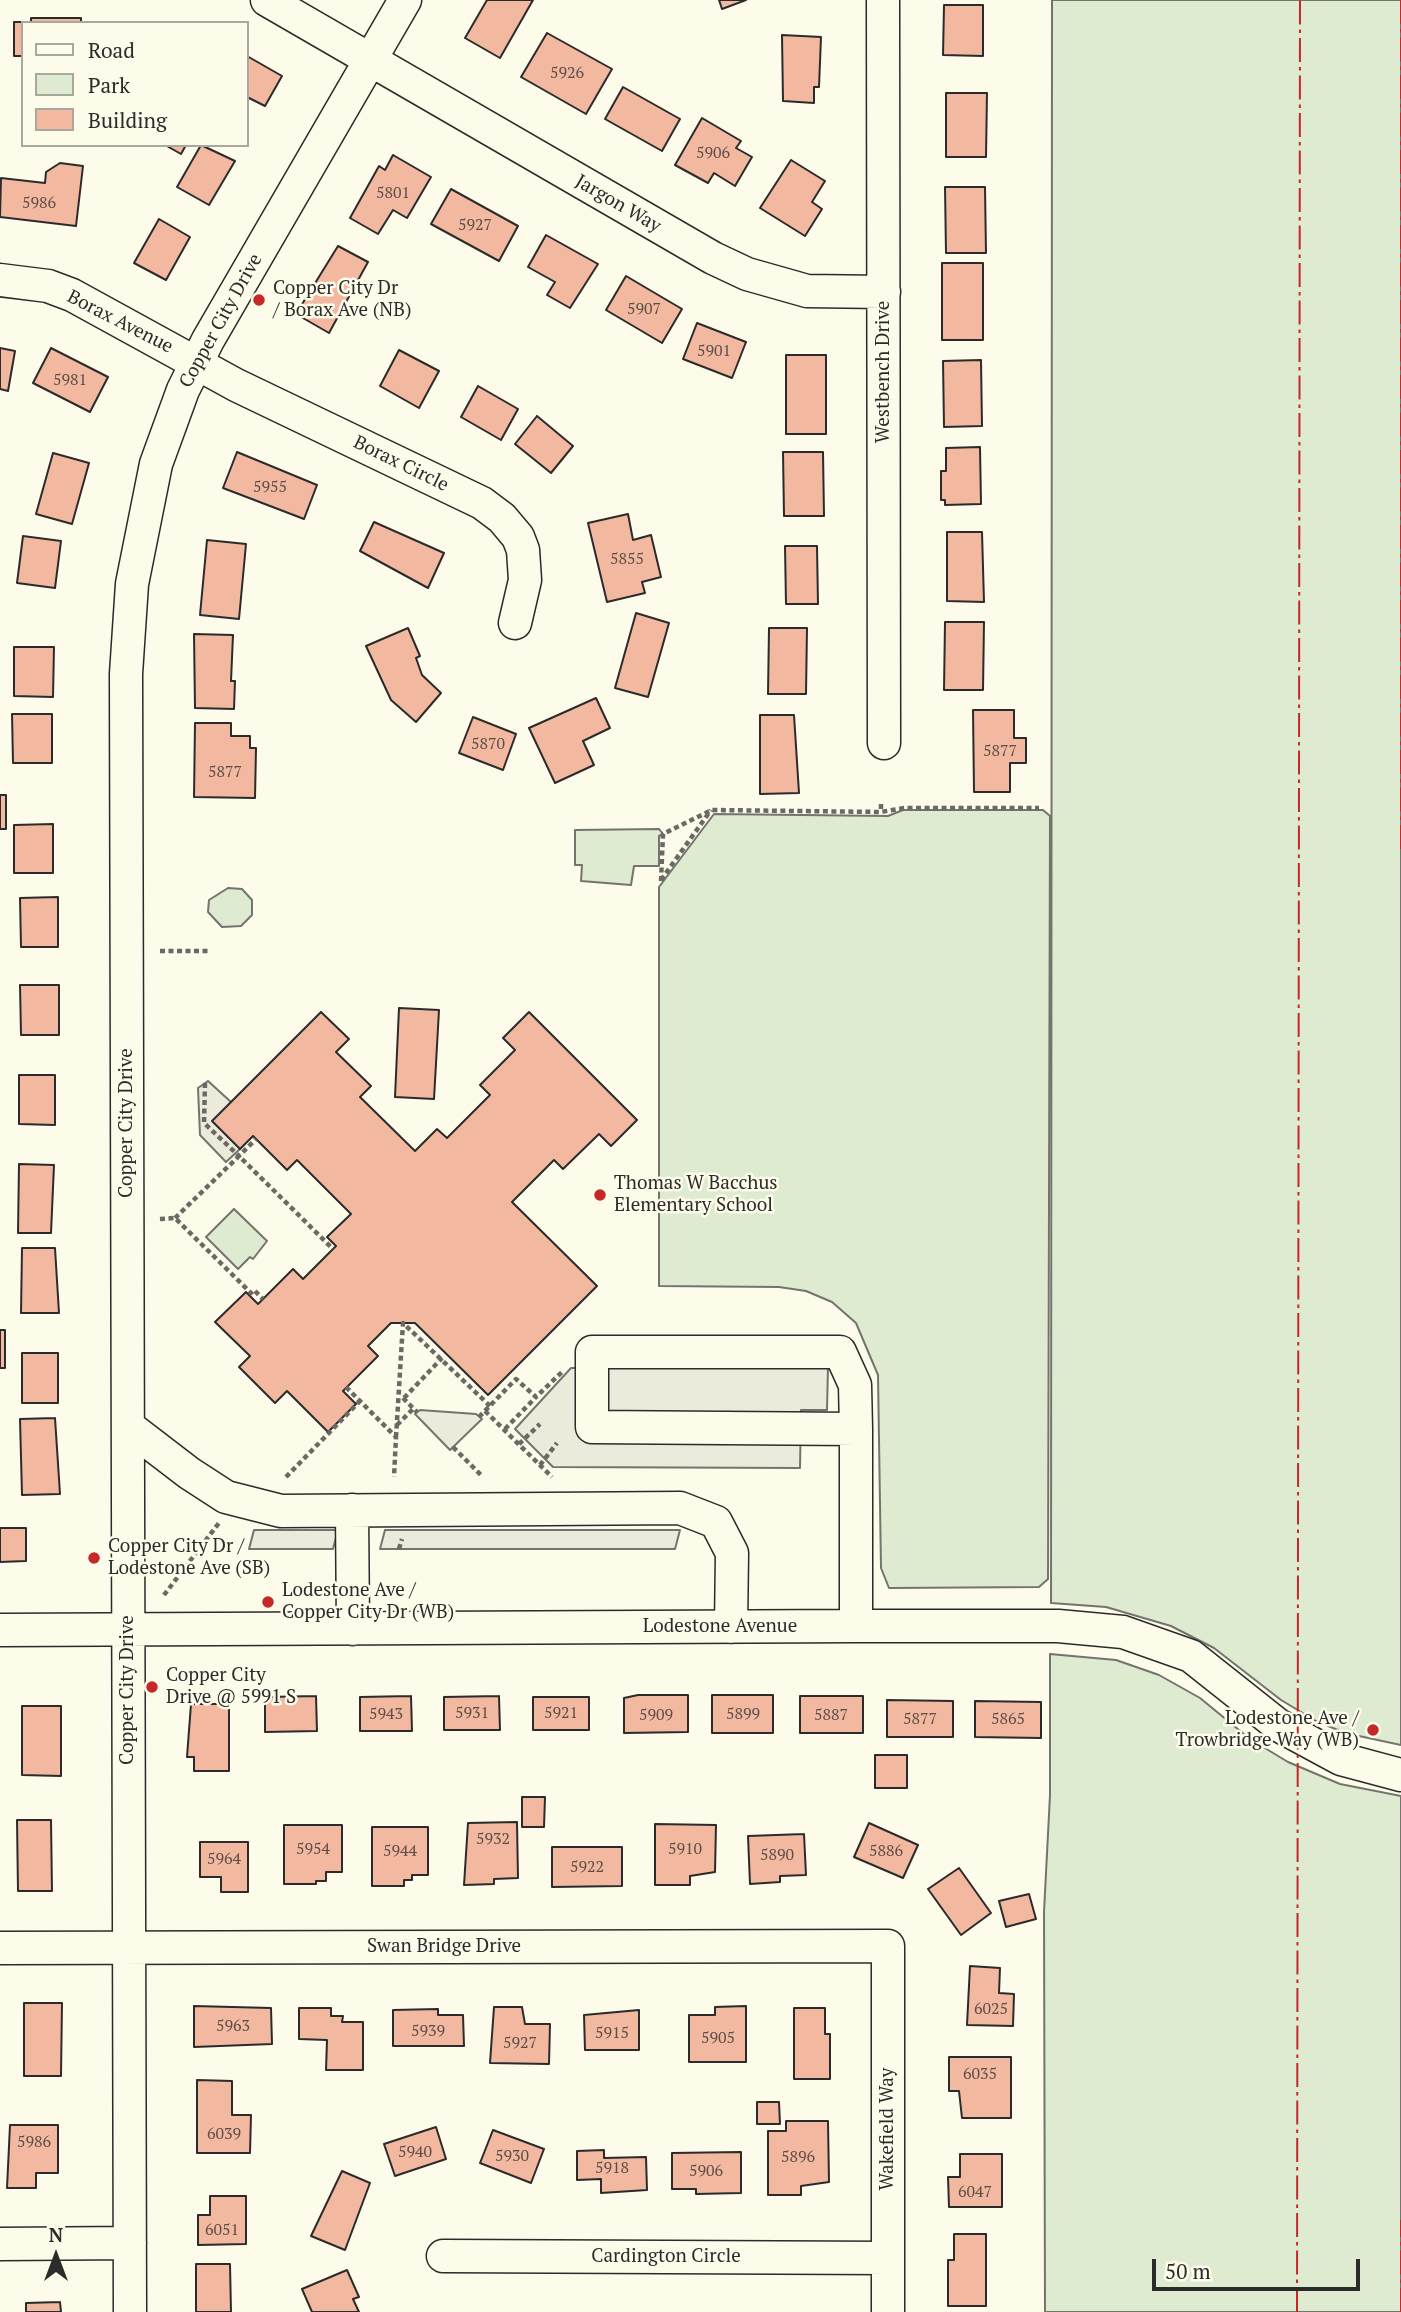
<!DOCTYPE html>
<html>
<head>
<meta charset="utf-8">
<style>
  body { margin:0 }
  #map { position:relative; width:1401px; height:2312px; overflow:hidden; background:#fdfbea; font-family:"PT Serif",serif }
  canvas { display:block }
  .legend { position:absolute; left:21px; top:21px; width:228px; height:126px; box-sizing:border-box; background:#fdfbea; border:2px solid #a9a89e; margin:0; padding:9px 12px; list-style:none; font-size:21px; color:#2b2b2b }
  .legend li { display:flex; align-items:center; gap:14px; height:35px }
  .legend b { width:35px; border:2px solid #a9a89e }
  .north { position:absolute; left:21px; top:2221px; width:70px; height:70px; -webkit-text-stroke:5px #fdfbea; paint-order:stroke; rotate:0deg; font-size:19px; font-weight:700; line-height:28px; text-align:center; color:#2b2b2b }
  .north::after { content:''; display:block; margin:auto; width:24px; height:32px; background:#2b2b2b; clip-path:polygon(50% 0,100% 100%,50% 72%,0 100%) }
  .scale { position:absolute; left:1152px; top:2259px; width:208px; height:32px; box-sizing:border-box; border:4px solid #2b2b2b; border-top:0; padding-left:9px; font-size:21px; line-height:24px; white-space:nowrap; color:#2b2b2b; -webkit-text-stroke:5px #fdfbea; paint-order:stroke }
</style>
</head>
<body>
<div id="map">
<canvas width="1401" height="2312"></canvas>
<ul class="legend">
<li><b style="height:9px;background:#fdfbea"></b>Road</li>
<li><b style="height:19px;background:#deebd1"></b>Park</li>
<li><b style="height:19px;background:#f2b8a0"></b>Building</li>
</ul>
<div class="north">N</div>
<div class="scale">50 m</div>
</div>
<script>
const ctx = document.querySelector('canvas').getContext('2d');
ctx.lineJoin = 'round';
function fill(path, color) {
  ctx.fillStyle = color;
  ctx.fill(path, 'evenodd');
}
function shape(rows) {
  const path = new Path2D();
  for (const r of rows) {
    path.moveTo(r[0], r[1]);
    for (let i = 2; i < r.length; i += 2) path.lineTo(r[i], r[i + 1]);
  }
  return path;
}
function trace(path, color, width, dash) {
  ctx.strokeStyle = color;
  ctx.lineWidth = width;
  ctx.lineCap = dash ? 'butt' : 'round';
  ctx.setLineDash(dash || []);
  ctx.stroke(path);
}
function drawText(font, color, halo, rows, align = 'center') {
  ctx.font = font + ' "PT Serif",serif';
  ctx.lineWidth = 5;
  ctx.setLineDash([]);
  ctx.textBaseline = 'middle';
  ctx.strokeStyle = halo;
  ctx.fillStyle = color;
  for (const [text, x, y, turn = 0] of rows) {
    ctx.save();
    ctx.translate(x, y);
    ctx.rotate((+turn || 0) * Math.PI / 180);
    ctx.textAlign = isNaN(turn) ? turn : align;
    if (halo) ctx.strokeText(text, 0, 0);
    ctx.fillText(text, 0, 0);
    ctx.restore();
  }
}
const green = shape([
  [1052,0,1401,0,1401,1745,1345,1733,1316,1721,1281,1700,1214,1648,1171,1626,1106,1607,1051,1603,1052,0],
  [903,810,1043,810,1050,816,1048,1579,1039,1587,889,1588,881,1568,878,1375,856,1323,832,1302,806,1291,779,1287,659,1286,659,887,714,814,888,816,903,810],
  [659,829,663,834,659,836,659,866,634,866,631,885,581,881,582,865,575,865,575,830,659,829],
  [228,888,242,889,252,900,252,915,241,926,222,927,208,912,209,900,228,888],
  [234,1209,267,1241,253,1259,250,1257,238,1269,206,1237,234,1209],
  [1050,1654,1116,1660,1159,1675,1200,1698,1250,1739,1288,1762,1340,1784,1401,1796,1401,2312,1045,2312,1044,1912,1050,1795,1050,1654]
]);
fill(green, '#deebd1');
trace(green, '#74746e', 2);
const parking = shape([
  [208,1081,231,1102,240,1149,226,1162,200,1135,198,1088,208,1081],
  [828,1366,827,1410,801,1410,800,1468,553,1467,515,1429,571,1368,828,1366],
  [420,1410,476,1414,482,1419,450,1450,415,1414,420,1410],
  [254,1530,338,1530,333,1549,249,1549,254,1530],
  [385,1530,680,1530,675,1549,380,1549,385,1530]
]);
fill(parking, '#eceadb');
trace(parking, '#74746e', 2);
const building = shape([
  [487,0,533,0,500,58,465,38,487,0],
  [719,0,746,0,722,9,719,0],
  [944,5,983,5,983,56,943,55,944,5],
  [31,18,81,18,81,23,23,23,23,56,14,56,14,22,31,22,31,18],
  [125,22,175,22,175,23,125,23,125,22],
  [547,33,612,69,586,114,521,77,547,33],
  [782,35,821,37,819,87,814,87,814,103,783,101,782,35],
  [247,56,282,76,265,106,247,97,247,56],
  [623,87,680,119,662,151,605,119,623,87],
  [946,93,987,93,986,157,946,157,946,93],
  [702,118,741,141,736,148,752,157,735,186,714,173,708,183,675,165,702,118],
  [165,145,186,145,181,154,165,145],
  [201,145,235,161,209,205,177,187,201,145],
  [393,155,431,177,407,218,393,210,378,234,350,218,379,166,385,170,393,155],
  [791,160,825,181,812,202,822,209,805,236,760,208,791,160],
  [60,163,83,166,76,226,0,217,1,178,45,183,46,172,60,163],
  [945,187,985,187,986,253,946,253,945,187],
  [451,189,518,226,499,261,431,224,451,189],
  [159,219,190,237,166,280,134,263,159,219],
  [546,235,598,264,570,308,547,295,555,282,528,267,546,235],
  [338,246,368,262,329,333,296,314,338,246],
  [942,263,983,263,983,340,942,340,942,263],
  [626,276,682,309,662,343,606,310,626,276],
  [697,323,746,342,732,378,683,359,697,323],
  [0,348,15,351,8,391,0,389,0,348],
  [51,348,108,377,90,412,33,383,51,348],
  [399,350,439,371,419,408,380,386,399,350],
  [786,355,826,355,826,434,786,434,786,355],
  [981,360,982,426,944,427,943,361,981,360],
  [478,386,518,409,501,440,461,417,478,386],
  [537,416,573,446,551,473,515,444,537,416],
  [980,447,981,504,945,505,945,500,941,500,941,471,946,471,946,448,980,447],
  [237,452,317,485,304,519,223,488,237,452],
  [783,452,823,452,824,516,784,516,783,452],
  [53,453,89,463,72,524,36,514,53,453],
  [628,514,633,540,651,535,661,577,642,582,645,593,607,602,588,523,628,514],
  [374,522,444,553,428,588,360,551,374,522],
  [947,532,982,532,984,602,947,601,947,532],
  [23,536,61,541,55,588,17,583,23,536],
  [207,540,246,544,239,619,200,615,207,540],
  [785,546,817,546,818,604,786,604,785,546],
  [636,613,669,623,648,697,615,688,636,613],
  [945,622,984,622,983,690,944,690,945,622],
  [408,628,420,656,416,658,422,675,441,693,416,722,391,700,366,646,408,628],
  [769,628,807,628,806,694,768,694,769,628],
  [194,634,233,635,231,681,235,681,234,709,195,708,194,634],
  [14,647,54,647,53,697,14,696,14,647],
  [596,698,610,728,583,741,594,765,555,783,529,728,596,698],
  [973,710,1014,710,1014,738,1026,738,1026,763,1010,763,1010,792,974,792,973,710],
  [12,714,52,714,52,763,13,763,12,714],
  [760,715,794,715,799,793,760,794,760,715],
  [473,717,516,734,503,770,459,753,473,717],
  [195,723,231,723,231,736,250,736,250,748,256,748,255,798,194,797,195,723],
  [0,795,6,795,6,829,0,829,0,795],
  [53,824,53,873,14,873,14,825,53,824],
  [58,897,58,947,21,947,20,898,58,897],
  [20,985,59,985,59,1035,21,1035,20,985],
  [399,1008,439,1010,434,1099,395,1097,399,1008],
  [321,1012,349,1039,336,1052,371,1086,360,1097,415,1151,437,1129,447,1138,490,1095,480,1085,515,1050,503,1038,529,1012,637,1120,611,1146,599,1134,563,1169,554,1160,512,1202,597,1286,488,1395,415,1323,391,1323,368,1346,378,1356,343,1391,356,1404,328,1432,287,1391,275,1403,239,1367,250,1356,215,1322,246,1292,258,1304,293,1269,303,1279,336,1246,327,1237,351,1214,297,1160,287,1170,253,1136,240,1149,212,1121,321,1012],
  [19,1075,55,1075,55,1125,19,1124,19,1075],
  [19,1164,54,1165,51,1233,18,1233,19,1164],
  [22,1248,55,1248,59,1313,21,1313,22,1248],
  [0,1330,5,1330,5,1368,0,1368,0,1330],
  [22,1353,58,1353,58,1403,22,1403,22,1353],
  [55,1418,60,1494,22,1495,20,1419,55,1418],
  [0,1528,26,1528,26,1561,0,1562,0,1528],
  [638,1695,688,1695,688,1732,624,1733,624,1698,638,1695],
  [712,1695,773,1695,773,1733,712,1733,712,1695],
  [316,1696,317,1731,265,1732,265,1697,316,1696],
  [411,1696,412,1731,360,1731,360,1697,411,1696],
  [499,1696,500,1730,444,1730,444,1697,499,1696],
  [800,1696,863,1696,863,1733,800,1733,800,1696],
  [533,1697,589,1697,589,1730,533,1730,533,1697],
  [887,1700,953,1701,953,1737,887,1737,887,1700],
  [975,1701,1041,1702,1041,1738,975,1737,975,1701],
  [191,1704,229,1704,229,1771,194,1771,194,1757,187,1757,191,1704],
  [22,1706,61,1706,61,1776,22,1775,22,1706],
  [875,1755,907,1755,907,1788,875,1788,875,1755],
  [522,1797,545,1797,544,1827,522,1827,522,1797],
  [17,1820,51,1820,52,1891,18,1891,17,1820],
  [517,1822,518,1878,494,1879,494,1884,464,1885,468,1823,517,1822],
  [869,1823,918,1845,903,1878,854,1857,869,1823],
  [655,1824,716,1825,715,1872,690,1876,690,1885,655,1885,655,1824],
  [284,1825,342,1825,342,1872,326,1872,326,1881,316,1881,316,1884,284,1884,284,1825],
  [372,1827,428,1827,428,1875,412,1875,412,1880,404,1880,404,1886,372,1886,372,1827],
  [804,1834,806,1875,780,1876,780,1882,750,1884,748,1836,804,1834],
  [200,1842,248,1842,248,1892,221,1892,221,1877,200,1877,200,1842],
  [552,1847,622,1847,622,1886,552,1887,552,1847],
  [959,1868,991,1913,961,1935,928,1889,959,1868],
  [1029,1894,1036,1919,1006,1927,999,1901,1029,1894],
  [970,1966,1000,1968,999,1993,1014,1994,1013,2026,967,2025,970,1966],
  [24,2003,62,2003,61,2076,24,2076,24,2003],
  [194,2006,271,2008,272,2044,194,2047,194,2006],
  [746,2006,746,2062,689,2062,689,2015,715,2015,715,2007,746,2006],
  [494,2007,522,2007,525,2024,550,2024,549,2064,490,2063,494,2007],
  [299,2008,331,2008,331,2016,343,2016,342,2022,363,2022,363,2070,326,2070,327,2040,299,2039,299,2008],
  [794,2008,825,2008,825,2034,830,2034,830,2079,794,2079,794,2008],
  [438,2009,438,2015,463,2015,464,2046,393,2046,393,2010,438,2009],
  [639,2010,639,2050,585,2050,584,2015,639,2010],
  [949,2057,1011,2057,1011,2118,962,2118,959,2091,949,2091,949,2057],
  [197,2080,232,2081,232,2115,251,2115,250,2153,197,2153,197,2080],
  [757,2102,779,2102,780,2124,757,2124,757,2102],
  [786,2121,828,2121,829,2182,801,2186,801,2195,768,2195,768,2131,786,2131,786,2121],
  [10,2125,58,2125,58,2173,36,2173,36,2188,7,2188,10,2125],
  [436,2127,446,2159,395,2176,384,2144,436,2127],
  [493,2130,544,2149,531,2183,480,2163,493,2130],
  [604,2150,604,2158,646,2157,647,2190,601,2193,601,2179,577,2180,577,2151,604,2150],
  [741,2152,741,2193,696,2194,696,2189,672,2189,672,2153,741,2152],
  [960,2154,1002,2154,1002,2207,949,2207,948,2177,960,2177,960,2154],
  [342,2171,370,2183,345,2250,311,2236,342,2171],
  [210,2196,246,2196,246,2244,198,2245,198,2215,210,2215,210,2196],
  [954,2234,986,2234,986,2306,948,2306,948,2260,954,2260,954,2234],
  [196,2264,230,2264,231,2312,196,2312,196,2264],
  [347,2270,359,2297,353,2299,359,2312,312,2312,302,2289,347,2270],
  [60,2302,61,2312,26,2312,26,2303,60,2302]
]);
fill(building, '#f2b8a0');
trace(building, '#2b2b2b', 2);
const minor = shape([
  [267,0,713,258,747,274,807,291,884,292],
  [883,0,884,743],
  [0,280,48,286,72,295,236,385,482,503,502,518,518,537,523,550,525,580,515,623],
  [129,1427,189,1473,226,1497,281,1511,680,1508,716,1522,732,1553,731,1627],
  [856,1429,592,1427,592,1352,840,1352,855,1385,856,1429,856,1626],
  [352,1510,353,1629],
  [0,1630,856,1626,1058,1626,1123,1632,1191,1656,1278,1725,1341,1759,1401,1775],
  [0,1948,888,1946,888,2312],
  [0,2244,130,2243],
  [443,2256,888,2258],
  [130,2312,126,674,132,584,156,464,183,390,208,340,405,0]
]);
trace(minor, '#2b2b2b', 35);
trace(shape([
  [881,804,881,812],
  [661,880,711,810],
  [661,881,663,834,712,810,881,812,904,808,1039,808],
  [160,951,209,951],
  [205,1083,204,1123,239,1156,256,1139],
  [175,1218,239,1156,333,1249],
  [160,1219,175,1218,251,1293,254,1290,263,1299],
  [346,1387,396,1437,394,1477],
  [403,1398,417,1412],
  [404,1398,442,1358],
  [485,1411,552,1477],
  [479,1417,516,1379,536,1397,564,1370],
  [397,1425,414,1408],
  [505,1429,536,1397],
  [396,1437,403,1323,490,1406],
  [519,1444,540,1424],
  [453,1447,483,1477],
  [540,1465,557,1443],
  [286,1477,360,1401],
  [399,1549,402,1539],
  [164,1595,219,1523]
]), '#6a6964', 4.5, [5, 3.5]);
trace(minor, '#fdfbea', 32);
trace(shape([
  [1401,0,1401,849],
  [1297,2312,1300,0],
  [1401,2312,1401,2220]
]), '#c62828', 2, [24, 5, 3.5, 5]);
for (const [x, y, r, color] of [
  [259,300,7,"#c62828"],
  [600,1195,7,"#c62828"],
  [94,1558,7,"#c62828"],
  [268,1602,7,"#c62828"],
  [152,1687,7,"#c62828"],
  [1373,1730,7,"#c62828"]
]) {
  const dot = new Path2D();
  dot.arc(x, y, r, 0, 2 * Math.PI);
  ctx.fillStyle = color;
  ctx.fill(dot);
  trace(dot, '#fdfbea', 2.5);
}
drawText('16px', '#5d4e48', null, [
  ["5926",567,73],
  ["5906",713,153],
  ["5801",393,193],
  ["5986",39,203],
  ["5927",475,225],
  ["5907",644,309],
  ["5901",714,351],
  ["5981",70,380],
  ["5955",270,487],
  ["5855",627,559],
  ["5870",488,744],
  ["5877",1000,751],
  ["5877",225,772],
  ["5931",472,1713],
  ["5921",561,1713],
  ["5943",386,1714],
  ["5899",743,1714],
  ["5909",656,1715],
  ["5887",831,1715],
  ["5877",920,1719],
  ["5865",1008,1719],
  ["5932",493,1839],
  ["5954",313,1849],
  ["5910",685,1849],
  ["5944",400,1851],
  ["5886",886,1851],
  ["5890",777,1855],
  ["5964",224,1859],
  ["5922",587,1867],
  ["6025",991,2009],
  ["5963",233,2026],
  ["5939",428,2031],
  ["5915",612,2033],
  ["5905",718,2038],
  ["5927",520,2043],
  ["6035",980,2074],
  ["6039",224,2134],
  ["5986",34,2142],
  ["5940",415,2152],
  ["5930",512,2156],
  ["5896",798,2157],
  ["5918",612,2168],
  ["5906",706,2171],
  ["6047",975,2192],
  ["6051",222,2230]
]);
drawText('19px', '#2b2b2b', '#fdfbea', [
  ["Jargon Way",618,204,30],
  ["Copper City Drive",221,321,-61],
  ["Borax Avenue",120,322,27],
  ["Westbench Drive",884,372,-90],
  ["Borax Circle",401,464,26],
  ["Copper City Drive",127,1123,-90],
  ["Lodestone Avenue",720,1627],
  ["Copper City Drive",128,1690,-90],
  ["Swan Bridge Drive",444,1947],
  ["Wakefield Way",888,2129,-90],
  ["Cardington Circle",666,2257]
]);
drawText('19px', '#2b2b2b', '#fdfbea', [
  ["Copper City Dr",273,289],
  ["/ Borax Ave (NB)",273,311],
  ["Thomas W Bacchus",614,1184],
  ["Elementary School",614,1206],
  ["Copper City Dr /",108,1547],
  ["Lodestone Ave (SB)",108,1569],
  ["Lodestone Ave /",282,1591],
  ["Copper City Dr (WB)",282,1613],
  ["Copper City",166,1676],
  ["Drive @ 5991 S",166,1698],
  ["Lodestone Ave /",1359,1719,"right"],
  ["Trowbridge Way (WB)",1359,1741,"right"]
], 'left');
</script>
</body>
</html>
